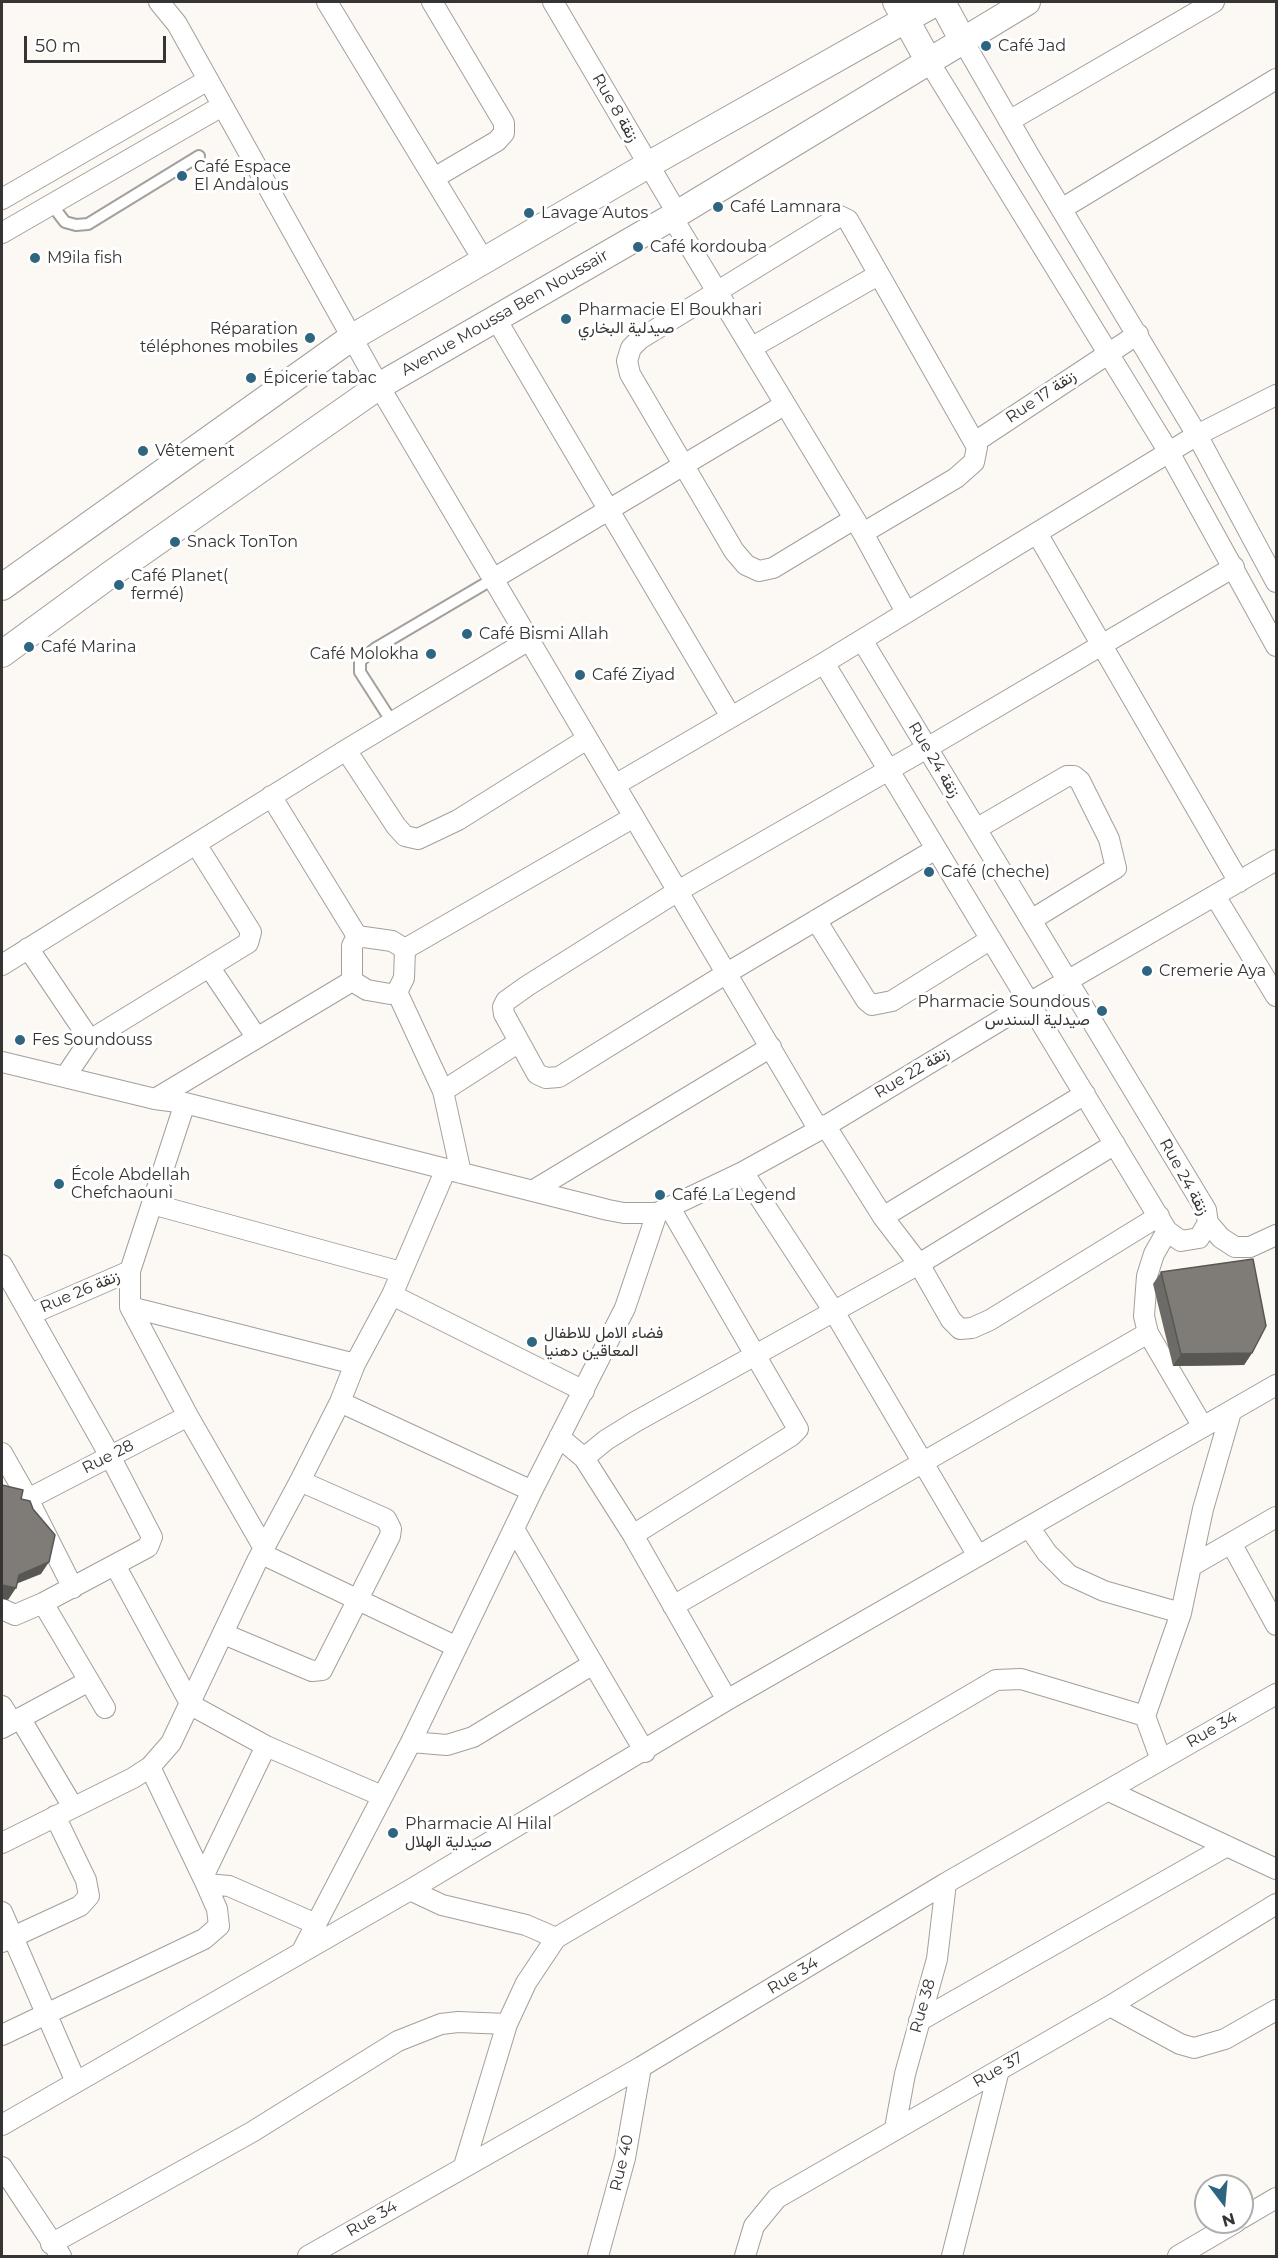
<!DOCTYPE html>
<html>
<head>
<meta charset="utf-8">
<style>
  body { margin:0 }
  #map { position:relative; width:1278px; height:2258px; overflow:hidden; background:#fcf8f4; font-family:Montserrat,sans-serif }
  canvas { display:block }
  .frame { position:absolute; inset:0; border:3px solid #373534; pointer-events:none }
  .north { position:absolute; left:1194px; top:2174px; width:60px; height:60px; box-sizing:border-box; background:#fff; border:2px solid #afaeae; border-radius:50%; rotate:164deg; font-size:16px; font-weight:700; line-height:24px; text-align:center; color:#373534 }
  .north::after { content:''; display:block; margin:auto; width:21px; height:27px; background:#2e6580; clip-path:polygon(50% 0,100% 100%,50% 72%,0 100%) }
  .scale { position:absolute; left:24px; top:36px; width:142px; height:27px; box-sizing:border-box; border:3px solid #373534; border-top:0; padding-left:8px; font-size:18px; line-height:21px; white-space:nowrap; color:#373534; -webkit-text-stroke:4px #fff; paint-order:stroke }
</style>
</head>
<body>
<div id="map">
<canvas width="1278" height="2258"></canvas>
<div class="frame"></div>
<div class="north">N</div>
<div class="scale">50 m</div>
</div>
<script>
const ctx = document.querySelector('canvas').getContext('2d');
ctx.lineJoin = 'round';
function shape(rows) {
  const path = new Path2D();
  for (const r of rows) {
    path.moveTo(r[0], r[1]);
    for (let i = 2; i < r.length; i += 2) path.lineTo(r[i], r[i + 1]);
  }
  return path;
}
function trace(path, color, width, dash) {
  ctx.strokeStyle = color;
  ctx.lineWidth = width;
  ctx.lineCap = dash ? 'butt' : 'round';
  ctx.setLineDash(dash || []);
  ctx.stroke(path);
}
function fill(path, color) {
  ctx.fillStyle = color;
  ctx.fill(path, 'evenodd');
}
function drawText(font, color, halo, rows, align = 'center') {
  ctx.font = font + ' Montserrat,Vazirmatn,sans-serif';
  ctx.lineWidth = 6;
  ctx.setLineDash([]);
  ctx.textBaseline = 'middle';
  ctx.strokeStyle = halo;
  ctx.fillStyle = color;
  for (const [text, x, y, turn = 0] of rows) {
    ctx.save();
    ctx.translate(x, y);
    ctx.rotate((+turn || 0) * Math.PI / 180);
    ctx.textAlign = isNaN(turn) ? turn : align;
    if (halo) ctx.strokeText(text, 0, 0);
    ctx.fillText(text, 0, 0);
    ctx.restore();
  }
}
const service = shape([
  [52,205,65,222,76,225,88,224,199,156],
  [392,722,360,672,360,661,376,648,493,579]
]);
const minor = shape([
  [159,2,177,24,379,386,819,1130],
  [327,2,484,261],
  [432,2,504,123,504,133,497,141,434,178],
  [553,2,677,213],
  [962,39,1030,157,1197,435,1276,582],
  [928,60,1170,454,1276,646],
  [1009,121,1214,2],
  [2,199,208,80],
  [1063,208,1276,79],
  [672,217,863,533,906,612],
  [2,233,222,106],
  [496,319,731,717],
  [751,348,878,275],
  [975,442,1138,334],
  [854,519,773,568,759,571,746,565,734,551,630,374,627,361,631,348,640,339,840,216,848,220,977,447,974,462,956,478,863,533],
  [1038,535,1239,882],
  [493,579,784,405],
  [824,663,1167,1231,1181,1241,1199,1238,1208,1223,1206,1210,862,640],
  [346,750,396,826,405,836,418,839,458,820,587,739],
  [615,785,824,663,1197,435,1276,395],
  [271,796,357,936],
  [976,829,1067,776,1074,776,1080,781,1109,839,1116,868,1031,920],
  [936,849,727,973,559,1077,546,1078,537,1074,504,1014,503,1007,506,1001,527,986,678,891,927,748,1234,567],
  [1215,896,1276,996],
  [816,920,866,1000,872,1005,892,1001,991,939],
  [357,936,392,941,405,949,404,978,397,992,390,994,367,990,352,981,352,946,357,936],
  [28,948,90,1040],
  [405,949,634,817],
  [2,965,346,750,529,640],
  [210,968,257,1038],
  [397,992,443,1091,461,1173],
  [2,1062,155,1099,185,1103,608,1210,624,1213,657,1213,743,1172,819,1130,1029,1003,1276,860],
  [65,1077,90,1040,248,943,251,932,196,844],
  [443,1091,519,1042],
  [155,1099,352,981],
  [185,1103,130,1271,130,1307,188,1416,265,1550],
  [825,1125,883,1217,919,1264,951,1320,960,1329,972,1328,990,1320,1159,1216],
  [743,1172,833,1310,978,1556],
  [534,1190,771,1047],
  [152,1204,401,1272],
  [883,1217,1085,1094],
  [1208,1223,1221,1238,1235,1247,1250,1247,1276,1235],
  [1167,1231,1154,1254,1147,1276,1144,1316,1148,1333,1203,1427],
  [2,1265,110,1456,152,1537,148,1547,43,1603,15,1615,2,1609],
  [392,1295,584,1391],
  [130,1307,355,1364],
  [31,1314,130,1271],
  [340,1402,532,1491],
  [559,1437,584,1458,633,1535,727,1700],
  [2,1453,28,1499,73,1588],
  [584,1458,606,1440,635,1422,919,1264,1115,1144],
  [28,1499,188,1416],
  [1029,1527,1047,1553,1069,1575,1104,1591,1181,1613],
  [514,1529,645,1752],
  [633,1535,791,1436,798,1429,670,1208],
  [1231,1543,1276,1625],
  [262,1554,457,1647],
  [115,1565,191,1705,266,1746,382,1796],
  [1193,1565,1276,1517],
  [43,1603,105,1708],
  [673,1606,1148,1333],
  [224,1634,312,1671,322,1670,390,1536,391,1529,386,1519,300,1481],
  [2,1706,12,1722],
  [20,1718,73,1807],
  [2,1728,89,1681],
  [411,1742,447,1745,473,1737,593,1664],
  [1161,1760,1145,1716,1181,1613,1203,1509,1231,1412],
  [1109,1791,1276,1869],
  [2,1843,133,1778,150,1767,171,1743,257,1561,300,1481,340,1402,355,1364,392,1295,446,1169],
  [203,1877,266,1746],
  [206,1884,229,1886,316,1924],
  [410,1890,442,1905,526,1925,556,1938],
  [2,1912,76,2082],
  [2,1942,80,1906,89,1896,86,1880,55,1816],
  [302,1951,411,1742,532,1491,625,1308,657,1213],
  [1110,2006,1180,2044,1194,2048,1225,2039,1276,2010],
  [919,2021,1227,1846],
  [2,2035,204,1939,219,1926,217,1909,206,1884,150,1767],
  [2,2125,410,1890,727,1700,1276,1385],
  [895,2128,905,2074,937,1959,946,1883],
  [464,2166,507,2024,526,1983,556,1938,996,1680,1021,1679,1145,1716],
  [2,2167,61,2256],
  [1242,2218,1276,2198],
  [51,2244,252,2132,398,2041,441,2024,458,2022,507,2024],
  [308,2256,641,2067,946,1883,1276,1694],
  [598,2256,625,2158,641,2067],
  [745,2256,754,2226,777,2198,1110,2006,1276,1904],
  [952,2256,999,2070],
  [1178,2256,1236,2222]
]);
const tertiary = shape([
  [896,2,928,60],
  [942,2,962,39],
  [2,587,351,338,648,165,937,2],
  [2,654,111,574,379,386,672,217,1027,2]
]);
trace(service, '#a39f9c', 14);
trace(minor, '#a39f9c', 22);
trace(tertiary, '#a39f9c', 28);
trace(service, '#fff', 10);
trace(minor, '#fff', 20);
trace(tertiary, '#fff', 26);
fill(shape([
  [1161,1272,1252,1353,1244,1365,1173,1366,1153,1284]
]), '#6d6b67');
fill(shape([
  [1252,1353,1244,1365,1173,1366,1181,1354],
  [49,1562,41,1574,11,1586,19,1575],
  [2,1585,16,1588,8,1600,2,1599]
]), '#595754');
const building = shape([
  [1253,1259,1266,1326,1252,1353,1181,1354,1161,1272,1253,1259],
  [2,1485,23,1490,21,1499,30,1501,33,1509,55,1535,49,1562,19,1575,16,1588,2,1585,2,1485]
]);
fill(building, '#7f7c78');
trace(building, '#595754', 1.5);
for (const [x, y, r, color] of [
  [986,46,6,"#2e6580"],
  [182,176,6,"#2e6580"],
  [718,207,6,"#2e6580"],
  [529,213,6,"#2e6580"],
  [638,247,6,"#2e6580"],
  [35,258,6,"#2e6580"],
  [566,319,6,"#2e6580"],
  [310,338,6,"#2e6580"],
  [251,378,6,"#2e6580"],
  [143,451,6,"#2e6580"],
  [175,542,6,"#2e6580"],
  [119,585,6,"#2e6580"],
  [467,634,6,"#2e6580"],
  [29,647,6,"#2e6580"],
  [431,654,6,"#2e6580"],
  [580,675,6,"#2e6580"],
  [929,872,6,"#2e6580"],
  [1147,971,6,"#2e6580"],
  [1102,1011,6,"#2e6580"],
  [20,1040,6,"#2e6580"],
  [59,1184,6,"#2e6580"],
  [660,1195,6,"#2e6580"],
  [532,1342,6,"#2e6580"],
  [393,1833,6,"#2e6580"]
]) {
  const dot = new Path2D();
  dot.arc(x, y, r, 0, 2 * Math.PI);
  ctx.fillStyle = color;
  ctx.fill(dot);
  trace(dot, '#fff', 2);
}
drawText('16px', '#373534', '#fff', [
  ["Café Jad",998,46],
  ["Café Espace",194,167],
  ["El Andalous",194,185],
  ["Café Lamnara",730,207],
  ["Lavage Autos",541,213],
  ["Café kordouba",650,247],
  ["M9ila fish",47,258],
  ["Pharmacie El Boukhari",578,310],
  ["صيدلية البخاري",578,328],
  ["Réparation",298,329,"right"],
  ["téléphones mobiles",298,347,"right"],
  ["Épicerie tabac",263,378],
  ["Vêtement",155,451],
  ["Snack TonTon",187,542],
  ["Café Planet(",131,576],
  ["fermé)",131,594],
  ["Café Bismi Allah",479,634],
  ["Café Marina",41,647],
  ["Café Molokha",419,654,"right"],
  ["Café Ziyad",592,675],
  ["Café (cheche)",941,872],
  ["Cremerie Aya",1159,971],
  ["Pharmacie Soundous",1090,1002,"right"],
  ["صيدلية السندس",1090,1020,"right"],
  ["Fes Soundouss",32,1040],
  ["École Abdellah",71,1175],
  ["Chefchaouni",71,1193],
  ["Café La Legend",672,1195],
  ["فضاء الامل للاطفال",544,1333],
  ["المعاقين دهنيا",544,1351],
  ["Pharmacie Al Hilal",405,1824],
  ["صيدلية الهلال",405,1842]
], 'left');
drawText('16px', '#373534', '#fff', [
  ["Rue 8 زنقة",615,108,60],
  ["Avenue Moussa Ben Noussair",505,313,-30],
  ["Rue 17 زنقة",1041,397,-34],
  ["Rue 24 زنقة",934,760,59],
  ["Rue 22 زنقة",912,1073,-31],
  ["Rue 24 زنقة",1184,1177,61],
  ["Rue 26 زنقة",80,1292,-23],
  ["Rue 28",108,1457,-27],
  ["Rue 34",1212,1730,-30],
  ["Rue 34",793,1976,-31],
  ["Rue 38",923,2006,-74],
  ["Rue 37",998,2070,-30],
  ["Rue 40",622,2163,-77],
  ["Rue 34",372,2219,-30]
]);
</script>
</body>
</html>
